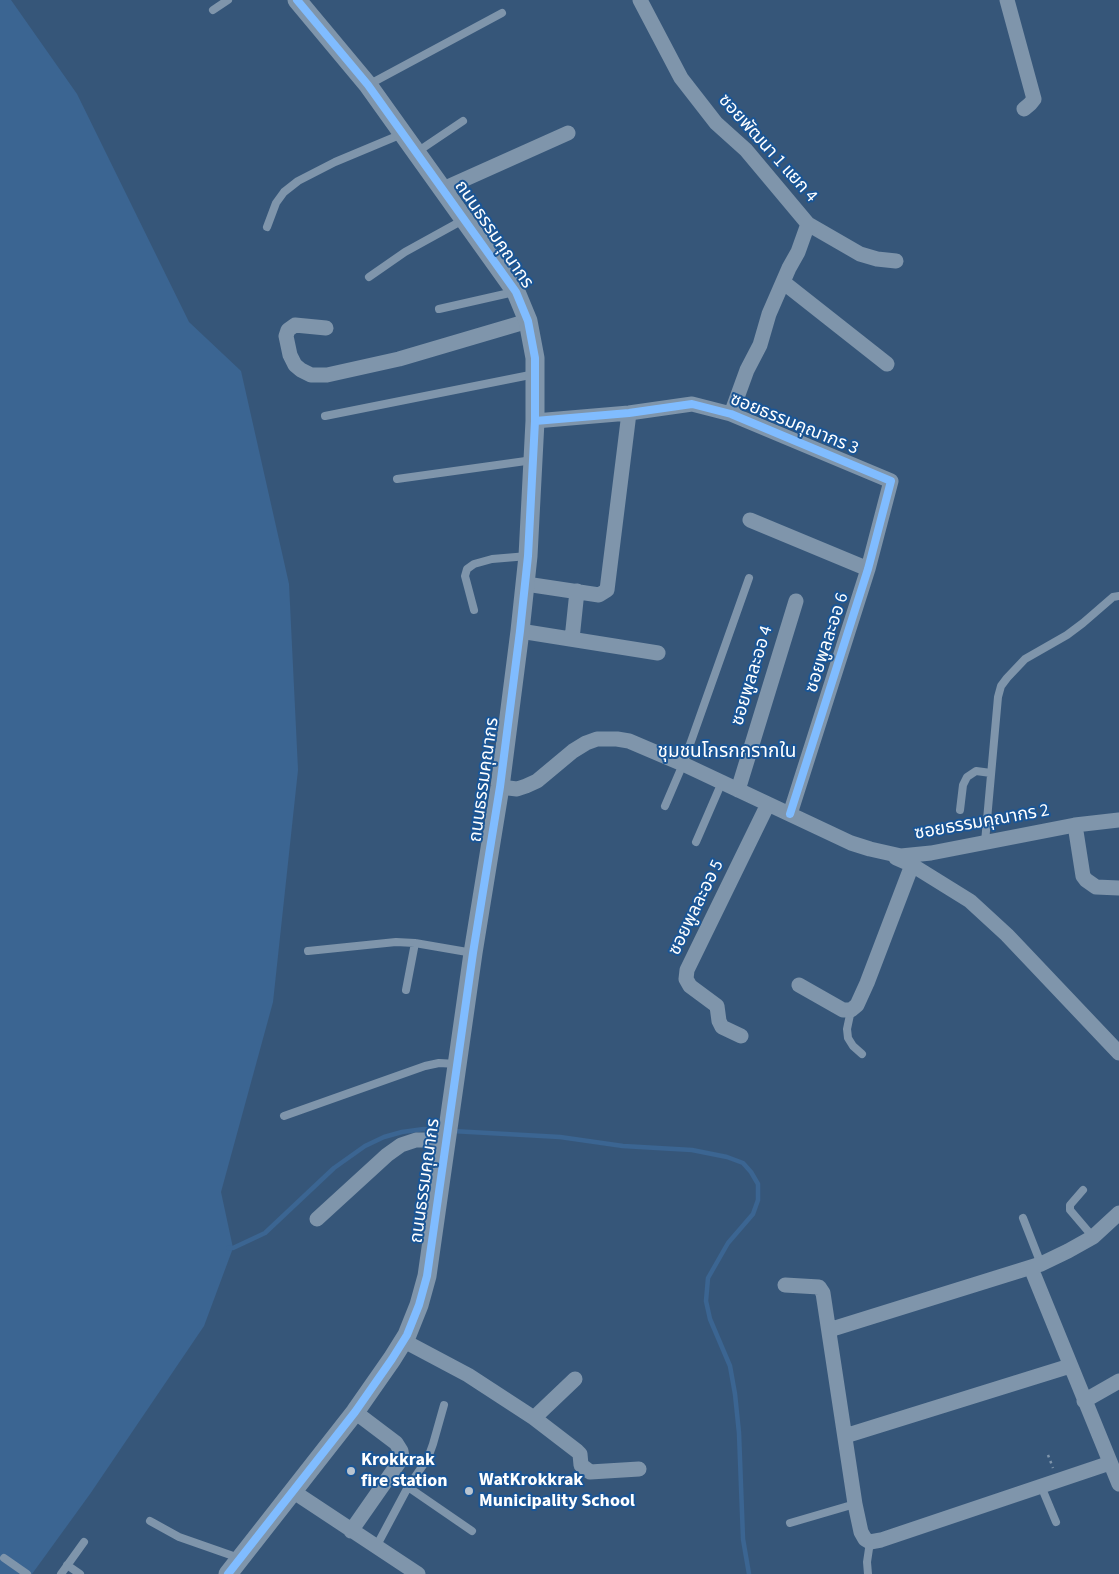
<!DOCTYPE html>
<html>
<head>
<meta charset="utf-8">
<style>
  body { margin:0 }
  canvas { display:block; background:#365679 }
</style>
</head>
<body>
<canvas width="1119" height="1574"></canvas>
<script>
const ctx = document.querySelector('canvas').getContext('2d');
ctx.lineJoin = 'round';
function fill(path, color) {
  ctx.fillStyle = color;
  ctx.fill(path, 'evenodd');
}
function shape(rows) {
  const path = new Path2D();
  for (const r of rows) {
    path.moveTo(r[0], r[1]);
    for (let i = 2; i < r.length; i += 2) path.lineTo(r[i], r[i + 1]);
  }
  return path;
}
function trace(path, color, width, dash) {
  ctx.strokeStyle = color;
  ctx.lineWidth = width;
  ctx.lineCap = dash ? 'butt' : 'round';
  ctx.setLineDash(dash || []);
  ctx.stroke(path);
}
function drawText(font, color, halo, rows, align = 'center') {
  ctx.font = font + ' "Source Sans 3","Noto Sans Thai",sans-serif';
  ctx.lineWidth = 4;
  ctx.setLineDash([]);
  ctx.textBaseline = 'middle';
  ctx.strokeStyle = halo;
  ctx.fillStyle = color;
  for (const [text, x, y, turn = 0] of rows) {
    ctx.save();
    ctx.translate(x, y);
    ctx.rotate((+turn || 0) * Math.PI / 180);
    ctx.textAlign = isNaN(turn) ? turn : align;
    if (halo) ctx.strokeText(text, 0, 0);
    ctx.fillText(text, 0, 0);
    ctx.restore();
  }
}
fill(shape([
  [0,0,11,0,77,94,189,322,241,371,289,584,298,770,273,1002,221,1192,233,1248,204,1326,90,1494,32,1574,0,1574]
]), '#3b6592');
trace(shape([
  [452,1131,560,1137,623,1146,692,1150,727,1157,743,1163,751,1172,758,1184,758,1200,753,1214,728,1243,708,1278,706,1301,710,1319,730,1366,735,1394,739,1433,743,1539,749,1574],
  [228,1248,233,1248,265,1233,334,1168,365,1146,384,1137,402,1132,424,1129,444,1131]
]), '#3b6592', 4.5);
trace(shape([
  [1048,1455,1053,1468]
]), '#7f95ab', 2.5, [2.5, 4]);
trace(shape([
  [213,10,228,0],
  [368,85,502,13],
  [417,152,463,121],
  [267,227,276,203,284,192,298,181,335,162,402,134],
  [369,277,405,252,463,220],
  [439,309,514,292],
  [325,416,535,374],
  [397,479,533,460],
  [474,610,465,576,467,569,474,564,492,559,528,556],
  [665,806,683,764,749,578],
  [960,810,963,785,967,777,976,771,991,773],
  [696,842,722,782],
  [985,842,998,697,1001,686,1007,678,1025,659,1067,635,1083,623,1113,597,1119,596],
  [308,951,396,942,415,943,473,953],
  [406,990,415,943],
  [851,1010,847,1029,848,1038,853,1046,862,1054],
  [284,1116,425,1066,439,1063,457,1064],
  [1083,1190,1070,1205,1070,1210,1093,1237],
  [1023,1218,1041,1264],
  [1041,1486,1056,1522],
  [408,1487,472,1531],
  [150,1521,179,1537,239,1558],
  [790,1523,855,1504],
  [376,1547,408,1487,428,1458,433,1444,444,1405],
  [4,1558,27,1574],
  [67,1565,80,1574],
  [61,1574,84,1542],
  [868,1574,867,1562,870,1542]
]), '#7f95ab', 8);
trace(shape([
  [640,0,681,78,716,123,746,150,808,224,798,252,789,268,769,314,760,345,747,370,731,414],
  [1007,0,1034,99,1030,104,1024,109],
  [443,189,568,133],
  [808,224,860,254,877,259,896,261],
  [783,282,887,364],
  [326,328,295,325,288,330,286,336,290,355,295,365,301,370,311,375,327,375,399,359,528,321],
  [535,421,629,413,692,404,731,414,891,481,868,569,790,814],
  [750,520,868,569],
  [526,584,599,595,607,590,629,413],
  [520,631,658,653],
  [572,639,577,591],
  [500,787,517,789,526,786,537,781,573,751,586,743,597,739,617,739,629,741,683,764,851,843,870,849,901,856,931,853,1075,825,1119,820],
  [738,790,796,601],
  [1075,825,1083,876,1086,880,1096,887,1119,888],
  [896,858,912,865,970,901,1007,935,1119,1053],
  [799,985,843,1010,851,1010,857,1005,867,983,912,865],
  [741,1036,722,1027,719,1021,717,1006,690,986,686,979,687,970,768,804],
  [317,1219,387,1155,401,1145,416,1140,427,1140,446,1145],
  [1031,1268,1119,1484],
  [785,1285,819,1287,823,1293,855,1504,861,1532,865,1539,870,1542,881,1540,1110,1463],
  [829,1330,1041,1264,1068,1251,1093,1237,1119,1213],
  [404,1341,468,1375,534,1418,575,1379],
  [1084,1401,1119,1381],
  [534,1418,577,1451,580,1454,581,1465,590,1472,639,1469],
  [845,1436,1070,1366],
  [294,1492,418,1574],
  [351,1531,402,1458,401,1451,396,1443,355,1412]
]), '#7f95ab', 15);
trace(shape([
  [228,1574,355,1412,392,1359,407,1335,419,1305,427,1276,473,953,500,787,520,631,528,556,535,421,535,358,528,321,516,292,368,85,297,0]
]), '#7f95ab', 19);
trace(shape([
  [535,421,629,413,692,404,731,414,891,481,868,569,790,814],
  [228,1574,355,1412,392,1359,407,1335,419,1305,427,1276,473,953,500,787,520,631,528,556,535,421,535,358,528,321,516,292,368,85,297,0]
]), '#80bcff', 8);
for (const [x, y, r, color] of [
  [351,1471,5,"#b9c4d0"],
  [469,1491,5,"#b9c4d0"]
]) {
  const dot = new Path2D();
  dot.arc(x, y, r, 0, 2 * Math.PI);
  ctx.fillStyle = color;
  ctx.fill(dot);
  trace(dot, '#1a5595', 2);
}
drawText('18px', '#fff', '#1a5595', [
  ["ซอยพัฒนา 1 แยก 4",767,149,48],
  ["ถนนธรรมคุณากร",493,235,56],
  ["ซอยธรรมคุณากร 3",794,425,22],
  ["ซอยพูลละออ 6",828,643,-72],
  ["ซอยพูลละออ 4",753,676,-73],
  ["ถนนธรรมคุณากร",485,780,-82],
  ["ซอยธรรมคุณากร 2",982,823,-10],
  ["ซอยพูลละออ 5",697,908,-64],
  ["ถนนธรรมคุณากร",426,1181,-82]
]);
drawText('bold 18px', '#fff', '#1a5595', [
  ["Krokkrak",361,1461],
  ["fire station",361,1482],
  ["WatKrokkrak",479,1481],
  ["Municipality School",479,1502]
], 'left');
drawText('19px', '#fff', '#1a5595', [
  ["ชุมชนโกรกกรากใน",727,753]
]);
</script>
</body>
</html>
